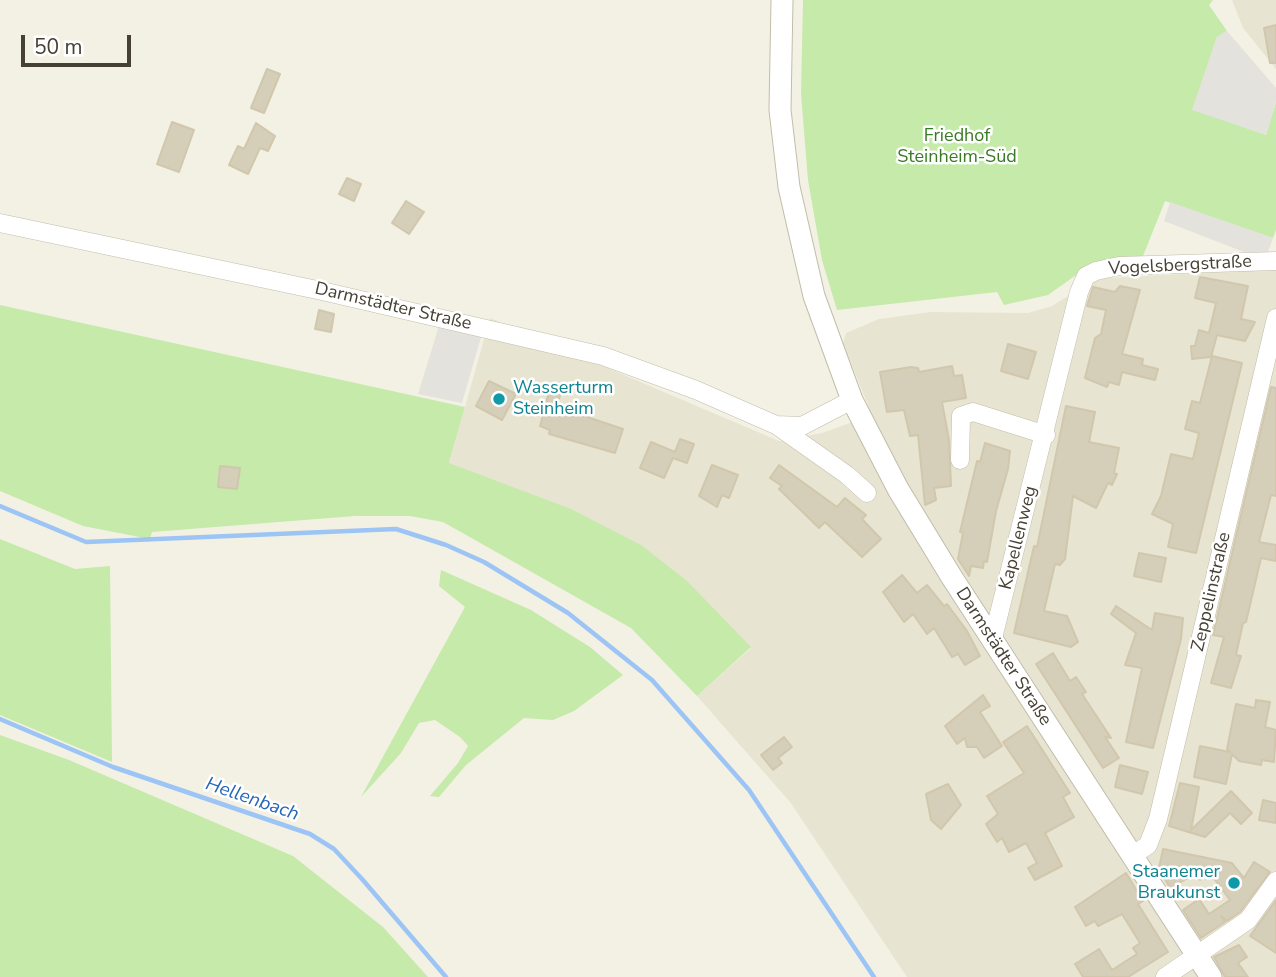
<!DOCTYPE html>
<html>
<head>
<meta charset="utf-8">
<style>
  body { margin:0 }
  #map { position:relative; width:1276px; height:977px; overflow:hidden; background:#f3f1e4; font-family:"Nunito Sans",sans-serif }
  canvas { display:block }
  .scale { position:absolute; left:21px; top:35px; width:110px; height:32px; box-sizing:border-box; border:4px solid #464134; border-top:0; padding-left:9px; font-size:21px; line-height:24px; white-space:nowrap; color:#464134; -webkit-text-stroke:5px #fff; paint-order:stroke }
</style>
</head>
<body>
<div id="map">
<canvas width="1276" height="977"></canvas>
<div class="scale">50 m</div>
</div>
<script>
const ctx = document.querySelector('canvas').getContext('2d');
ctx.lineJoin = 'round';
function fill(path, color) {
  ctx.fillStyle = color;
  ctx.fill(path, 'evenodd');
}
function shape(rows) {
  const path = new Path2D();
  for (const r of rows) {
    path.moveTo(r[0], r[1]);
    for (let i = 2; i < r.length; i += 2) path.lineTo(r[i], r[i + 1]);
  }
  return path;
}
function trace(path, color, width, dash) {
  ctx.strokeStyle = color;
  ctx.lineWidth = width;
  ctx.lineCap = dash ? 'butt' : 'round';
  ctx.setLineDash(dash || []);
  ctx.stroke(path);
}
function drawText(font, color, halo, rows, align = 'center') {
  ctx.font = font + ' "Nunito Sans",sans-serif';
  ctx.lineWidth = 5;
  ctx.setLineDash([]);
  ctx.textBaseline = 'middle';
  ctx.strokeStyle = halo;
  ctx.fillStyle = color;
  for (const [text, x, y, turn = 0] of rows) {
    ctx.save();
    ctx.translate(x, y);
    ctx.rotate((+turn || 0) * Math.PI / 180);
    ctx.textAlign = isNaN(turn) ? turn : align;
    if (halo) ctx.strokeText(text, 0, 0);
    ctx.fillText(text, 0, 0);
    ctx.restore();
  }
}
fill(shape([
  [1232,0,1276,0,1276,69,1243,28],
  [1276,269,1276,977,907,977,790,802,697,696,751,648,449,464,490,318,779,441,822,433,872,415,843,343,846,333,879,319,931,312,1028,313,1052,306,1092,281,1107,278]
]), '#e8e4d2');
fill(shape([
  [803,0,1213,0,1209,5,1227,31,1217,37,1193,109,1266,135,1276,102,1276,230,1273,238,1165,201,1143,256,1093,263,1048,295,1004,305,997,292,837,310,822,260,808,180,801,94],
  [0,305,465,407,449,463,571,509,641,545,687,581,751,647,697,696,631,628,443,522,410,516,355,516,152,532,150,539,83,526,0,491],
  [0,539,75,569,110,566,112,762,0,715],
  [441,570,531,610,590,647,623,675,574,711,553,720,524,718,466,765,439,797,430,796,458,763,468,746,460,737,435,720,419,723,401,753,361,797,465,607,439,586],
  [0,735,69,760,293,856,383,927,428,977,0,977]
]), '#c5eaaa');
fill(shape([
  [1227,31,1276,88,1276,102,1266,135,1192,110,1217,37],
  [1170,202,1273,238,1268,252,1244,252,1164,221],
  [439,326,481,337,462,403,418,394]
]), '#e3e2dd');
trace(shape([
  [0,506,86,542,396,529,446,545,484,562,568,613,652,680,749,790,874,977],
  [0,719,113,767,310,834,334,849,362,879,446,977]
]), '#9cc4f4', 4.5);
const building = shape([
  [1276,25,1276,63,1270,63,1264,28,1276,25],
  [267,69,280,74,264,113,251,108,267,69],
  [172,122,194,130,179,172,157,164,172,122],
  [256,123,275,136,268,151,260,148,248,174,229,165,238,146,244,149,256,123],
  [347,178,361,184,354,201,339,194,347,178],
  [406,201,424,212,409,234,392,223,406,201],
  [1200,277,1248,286,1241,319,1255,322,1245,341,1217,335,1211,357,1192,359,1191,346,1195,346,1199,330,1209,333,1216,303,1195,298,1200,277],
  [1120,286,1140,290,1122,354,1143,359,1142,365,1158,369,1155,380,1122,372,1119,385,1109,382,1107,387,1085,378,1095,338,1101,334,1106,310,1087,306,1093,287,1115,292,1120,286],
  [319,310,334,314,331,332,315,329,319,310],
  [1008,344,1036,352,1028,379,1001,371,1008,344],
  [1212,356,1242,363,1196,553,1168,547,1173,524,1152,514,1161,496,1171,454,1193,459,1199,433,1185,429,1192,401,1200,403,1212,356],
  [952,366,954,376,962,375,966,398,942,402,949,440,951,486,934,488,936,500,925,505,918,435,910,436,904,410,887,412,880,372,911,367,918,368,919,372,952,366],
  [489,381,516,394,502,420,476,406,489,381],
  [551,384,562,387,557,407,623,429,615,453,549,434,550,430,540,426,551,384],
  [1271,387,1276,388,1276,496,1271,495,1259,542,1276,545,1276,561,1261,558,1246,622,1243,623,1236,655,1241,656,1231,688,1211,683,1224,637,1213,635,1271,387],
  [1066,406,1095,412,1089,442,1119,448,1114,473,1117,474,1112,485,1108,483,1096,508,1073,496,1065,559,1060,565,1055,564,1044,611,1067,616,1078,642,1071,647,1014,633,1034,546,1037,547,1066,406],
  [680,439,694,444,687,463,673,458,664,478,640,468,651,442,675,452,680,439],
  [985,443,1010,451,1008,469,996,511,987,562,984,561,983,568,971,566,969,576,958,559,963,533,960,532,977,461,980,462,985,443],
  [712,465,738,475,729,498,722,495,717,507,699,496,712,465],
  [779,465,837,507,845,498,866,515,862,519,881,539,862,557,825,522,819,528,779,489,782,486,770,478,779,465],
  [220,466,240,468,237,489,218,487,220,466],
  [1139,553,1166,558,1161,582,1134,576,1139,553],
  [902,575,917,593,927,585,944,606,947,604,967,631,980,656,965,665,958,654,952,657,934,628,927,634,913,614,904,622,883,592,902,575],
  [1116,606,1152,630,1155,613,1183,618,1181,639,1153,748,1126,742,1142,668,1125,665,1136,633,1111,614,1116,606],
  [1053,653,1070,681,1076,677,1086,692,1082,694,1111,738,1105,737,1119,758,1103,768,1036,664,1053,653],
  [983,695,990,706,980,712,1002,746,984,758,977,747,967,747,965,738,957,744,945,726,983,695],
  [1256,700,1270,702,1265,727,1276,730,1274,762,1262,760,1261,765,1239,761,1232,754,1226,784,1194,777,1200,746,1230,752,1227,749,1236,704,1255,708,1256,700],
  [1027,726,1070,793,1063,797,1074,817,1045,833,1062,866,1035,880,1028,868,1037,863,1026,843,1009,852,1002,838,997,842,986,824,998,814,987,796,1024,773,1003,742,1027,726],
  [784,737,792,747,778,758,782,763,773,770,761,755,784,737],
  [1120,765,1148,772,1142,794,1115,787,1120,765],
  [1180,783,1199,787,1191,830,1231,791,1252,813,1241,824,1230,813,1205,837,1169,826,1180,783],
  [948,784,961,805,941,829,931,820,926,794,948,784],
  [1263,800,1276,803,1276,823,1259,820,1263,800],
  [1163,849,1232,863,1244,878,1254,862,1270,872,1240,912,1227,921,1221,916,1225,922,1201,938,1183,910,1199,899,1209,914,1230,900,1210,873,1200,880,1197,873,1170,888,1159,868,1163,849],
  [1126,873,1143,901,1138,904,1168,952,1128,977,1083,977,1075,964,1099,949,1112,970,1137,954,1133,948,1140,943,1122,914,1098,926,1095,921,1086,926,1075,907,1126,873],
  [1276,900,1276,953,1250,936,1276,900],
  [1239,945,1247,957,1238,963,1248,977,1225,977,1214,957,1239,945]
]);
fill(building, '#d5ceb9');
trace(building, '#d1c7ac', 2);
const minor = shape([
  [0,223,322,291,603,356,696,390,776,425,802,426,852,400],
  [776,425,847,475,867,493],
  [960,460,961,416,973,412,1046,435],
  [992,642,1079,292,1086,276,1096,271,1119,266,1276,261],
  [1132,856,1148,845,1158,819,1276,318],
  [1165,977,1248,920,1276,881]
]);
const tertiary = shape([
  [782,0,780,110,789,187,814,296,852,400,898,489,951,576,1211,977]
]);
trace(minor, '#c2bda9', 19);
trace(tertiary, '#c2bda9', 23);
trace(minor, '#fff', 18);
trace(tertiary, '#fff', 21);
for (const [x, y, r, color] of [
  [499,399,7,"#0f9aa8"],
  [1234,883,7,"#0f9aa8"]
]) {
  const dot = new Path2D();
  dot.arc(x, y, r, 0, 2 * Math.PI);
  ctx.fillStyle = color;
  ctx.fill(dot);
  trace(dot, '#fff', 2.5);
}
drawText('18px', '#397b24', '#fff', [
  ["Friedhof",957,137],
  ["Steinheim-Süd",957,158]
]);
drawText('18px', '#464134', '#fff', [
  ["Vogelsbergstraße",1180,266,-3],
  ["Darmstädter Straße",393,307,13],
  ["Kapellenweg",1019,538,-76],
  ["Zeppelinstraße",1212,592,-77],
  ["Darmstädter Straße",1003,657,57]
]);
drawText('18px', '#0d838f', '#fff', [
  ["Wasserturm",513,389],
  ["Steinheim",513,410],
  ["Staanemer",1220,873,"right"],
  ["Braukunst",1220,894,"right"]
], 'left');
drawText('italic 19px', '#2767b7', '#fff', [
  ["Hellenbach",252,800,19]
]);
</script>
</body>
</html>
